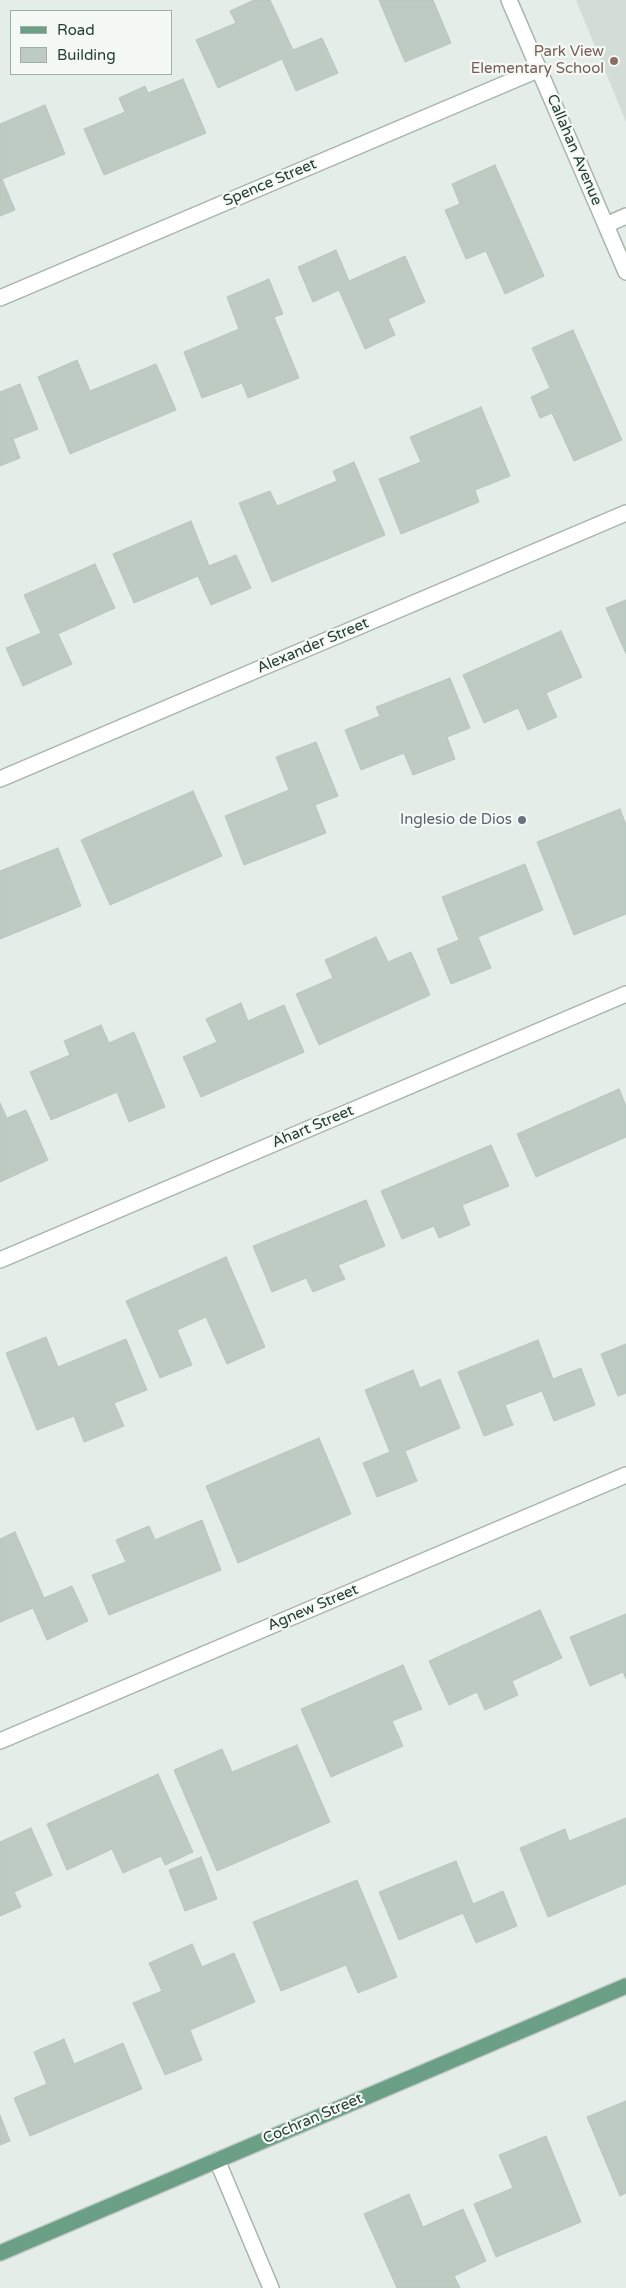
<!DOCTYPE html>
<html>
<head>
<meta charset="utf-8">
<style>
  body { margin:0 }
  #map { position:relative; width:626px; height:2288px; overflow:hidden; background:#e4ede7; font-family:"Varela Round",sans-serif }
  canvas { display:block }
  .legend { position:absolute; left:10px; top:10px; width:162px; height:65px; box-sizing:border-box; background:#f5f9f6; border:1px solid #a1aea7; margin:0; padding:6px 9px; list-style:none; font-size:15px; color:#243e31 }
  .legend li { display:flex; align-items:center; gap:10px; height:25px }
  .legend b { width:25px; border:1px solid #a1aea7 }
</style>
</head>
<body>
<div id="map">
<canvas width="626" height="2288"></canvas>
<ul class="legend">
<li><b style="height:6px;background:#6ba086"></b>Road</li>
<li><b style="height:14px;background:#bdcbc2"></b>Building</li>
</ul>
</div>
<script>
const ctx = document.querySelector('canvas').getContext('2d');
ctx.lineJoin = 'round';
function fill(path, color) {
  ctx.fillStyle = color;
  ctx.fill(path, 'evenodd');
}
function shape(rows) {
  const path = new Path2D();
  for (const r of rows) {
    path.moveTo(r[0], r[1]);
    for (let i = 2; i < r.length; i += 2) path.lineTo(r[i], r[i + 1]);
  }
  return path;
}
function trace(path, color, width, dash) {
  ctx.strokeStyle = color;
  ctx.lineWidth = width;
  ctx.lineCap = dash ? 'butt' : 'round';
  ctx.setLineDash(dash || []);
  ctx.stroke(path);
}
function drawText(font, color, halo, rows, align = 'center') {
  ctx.font = font + ' "Varela Round",sans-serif';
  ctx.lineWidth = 4.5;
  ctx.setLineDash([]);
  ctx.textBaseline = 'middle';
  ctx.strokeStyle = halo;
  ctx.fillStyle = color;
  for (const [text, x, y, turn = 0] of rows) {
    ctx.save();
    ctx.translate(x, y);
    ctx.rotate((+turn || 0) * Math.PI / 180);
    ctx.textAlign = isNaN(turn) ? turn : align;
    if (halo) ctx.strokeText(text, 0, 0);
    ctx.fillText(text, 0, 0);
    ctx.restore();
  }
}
fill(shape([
  [576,0,626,0,626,122]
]), '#d3ddd6');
const building = shape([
  [254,0,270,0,293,50,322,38,338,73,296,91,282,59,218,88,196,40,236,23,230,11,254,0],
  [379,0,433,0,451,43,405,62,379,0],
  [183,79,206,133,104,175,84,129,125,112,119,98,145,86,148,93,183,79],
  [45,105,65,154,2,179,15,210,0,216,0,124,45,105],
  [495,165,544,276,505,294,486,251,466,259,445,210,460,204,452,184,495,165],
  [336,250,349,281,405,256,425,302,388,319,395,335,365,349,339,290,313,302,298,267,336,250],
  [269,279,283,314,274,317,299,378,248,398,242,383,202,398,184,352,239,329,227,297,269,279],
  [573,330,622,440,574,461,552,413,540,418,531,397,550,388,532,348,573,330],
  [77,360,90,391,156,364,176,410,70,454,38,377,77,360],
  [20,384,38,429,13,439,20,458,0,466,0,392,20,384],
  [481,407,510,476,475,490,479,502,401,534,379,479,421,462,410,437,481,407],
  [354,462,385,535,272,582,239,503,270,491,277,506,337,481,333,471,354,462],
  [191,521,209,566,236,555,251,588,211,605,198,576,134,603,113,554,191,521],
  [95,564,115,608,58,634,72,664,23,686,6,648,41,633,24,595,95,564],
  [626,600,626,654,606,608,626,600],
  [561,631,582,677,546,693,557,717,528,730,518,708,484,723,463,675,561,631],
  [450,678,470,728,447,737,455,759,413,775,404,753,361,770,345,730,380,716,376,707,450,678],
  [316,742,338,796,315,805,326,833,244,865,225,816,289,790,276,757,316,742],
  [193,791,222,856,110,905,81,840,193,791],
  [620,809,626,825,626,914,574,935,537,842,620,809],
  [58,848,81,906,0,939,0,871,58,848],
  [525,864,543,910,478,937,491,968,451,984,437,949,459,940,442,897,525,864],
  [376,937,388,962,411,952,430,995,319,1045,296,994,333,978,325,960,376,937],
  [241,1003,248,1021,284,1005,304,1052,201,1097,183,1057,217,1042,206,1019,241,1003],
  [101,1025,109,1043,134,1032,165,1107,129,1122,117,1092,51,1120,30,1072,70,1055,64,1041,101,1025],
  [619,1089,626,1106,626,1137,536,1177,517,1134,619,1089],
  [0,1103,7,1118,26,1110,48,1160,0,1182,0,1103],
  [491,1145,509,1186,462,1205,470,1225,439,1238,434,1226,402,1239,381,1191,491,1145],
  [366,1200,385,1246,338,1265,345,1279,313,1292,306,1278,272,1292,253,1246,366,1200],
  [226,1257,265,1347,227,1364,206,1317,177,1330,192,1365,160,1378,126,1301,226,1257],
  [46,1337,58,1367,126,1339,147,1390,114,1403,124,1426,84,1442,74,1416,37,1430,6,1353,46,1337],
  [538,1340,553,1379,581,1368,595,1405,554,1421,542,1391,505,1405,513,1425,484,1436,458,1372,538,1340],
  [626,1344,626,1393,618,1396,601,1354,626,1344],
  [413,1370,420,1388,440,1379,460,1428,405,1451,417,1481,377,1497,363,1463,390,1452,365,1390,413,1370],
  [319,1438,351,1514,238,1563,206,1486,319,1438],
  [202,1520,221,1570,109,1615,92,1575,126,1562,116,1540,149,1526,155,1540,202,1520],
  [15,1532,44,1598,72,1586,88,1621,47,1640,33,1608,0,1622,0,1539,15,1532],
  [540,1610,562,1658,512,1681,518,1695,485,1710,477,1692,449,1705,429,1661,540,1610],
  [626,1614,626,1679,623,1672,590,1686,570,1637,626,1614],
  [403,1665,422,1709,392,1721,403,1746,331,1777,301,1709,403,1665],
  [297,1745,330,1822,217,1871,174,1770,222,1749,232,1772,297,1745],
  [158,1774,193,1852,165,1865,161,1856,123,1873,112,1849,67,1870,47,1824,158,1774],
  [626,1818,626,1884,548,1917,520,1848,565,1829,569,1841,626,1818],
  [31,1828,52,1875,14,1892,21,1907,0,1916,0,1842,31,1828],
  [201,1857,217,1899,185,1911,169,1870,201,1857],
  [456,1861,473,1904,503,1891,517,1926,476,1943,463,1913,399,1940,379,1892,456,1861],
  [357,1880,397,1977,358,1993,346,1965,281,1991,253,1922,357,1880],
  [192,1944,202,1967,234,1953,255,2002,190,2030,202,2060,165,2075,133,2003,162,1991,149,1963,192,1944],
  [64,2039,74,2064,123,2043,142,2089,30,2136,14,2098,47,2084,34,2052,64,2039],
  [626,2101,626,2193,620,2196,587,2117,626,2101],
  [0,2115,10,2141,0,2145,0,2115],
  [546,2136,581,2222,496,2257,474,2204,513,2188,499,2155,546,2136],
  [409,2194,423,2227,463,2209,486,2261,454,2276,460,2288,397,2288,364,2214,409,2194]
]);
fill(building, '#bdcbc2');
trace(building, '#b7c6bc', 1);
const minor = shape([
  [509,0,626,272],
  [606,225,626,216],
  [0,298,540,69],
  [0,779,626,513],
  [0,1260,626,994],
  [0,1741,626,1475],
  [217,2160,271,2288]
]);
const major = shape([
  [0,2253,626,1986]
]);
trace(minor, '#a7b5ad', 18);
trace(major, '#c2c9c5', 18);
trace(minor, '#fff', 15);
trace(major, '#6ba086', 15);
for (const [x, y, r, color] of [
  [614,61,5,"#8d6e63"],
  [522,820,5,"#6b7280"]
]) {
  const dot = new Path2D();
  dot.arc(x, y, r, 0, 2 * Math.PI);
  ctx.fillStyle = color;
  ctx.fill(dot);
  trace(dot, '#f5f9f6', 2);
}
drawText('15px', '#785e54', '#f5f9f6', [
  ["Park View",604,52],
  ["Elementary School",604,69]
], 'right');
drawText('15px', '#243e31', '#f5f9f6', [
  ["Callahan Avenue",574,150,67],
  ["Spence Street",270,183,-23],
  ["Alexander Street",313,646,-23],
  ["Ahart Street",313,1127,-23],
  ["Agnew Street",313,1608,-23],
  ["Cochran Street",313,2119,-23]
]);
drawText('15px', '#5b616d', '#f5f9f6', [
  ["Inglesio de Dios",512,820]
], 'right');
</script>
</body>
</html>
